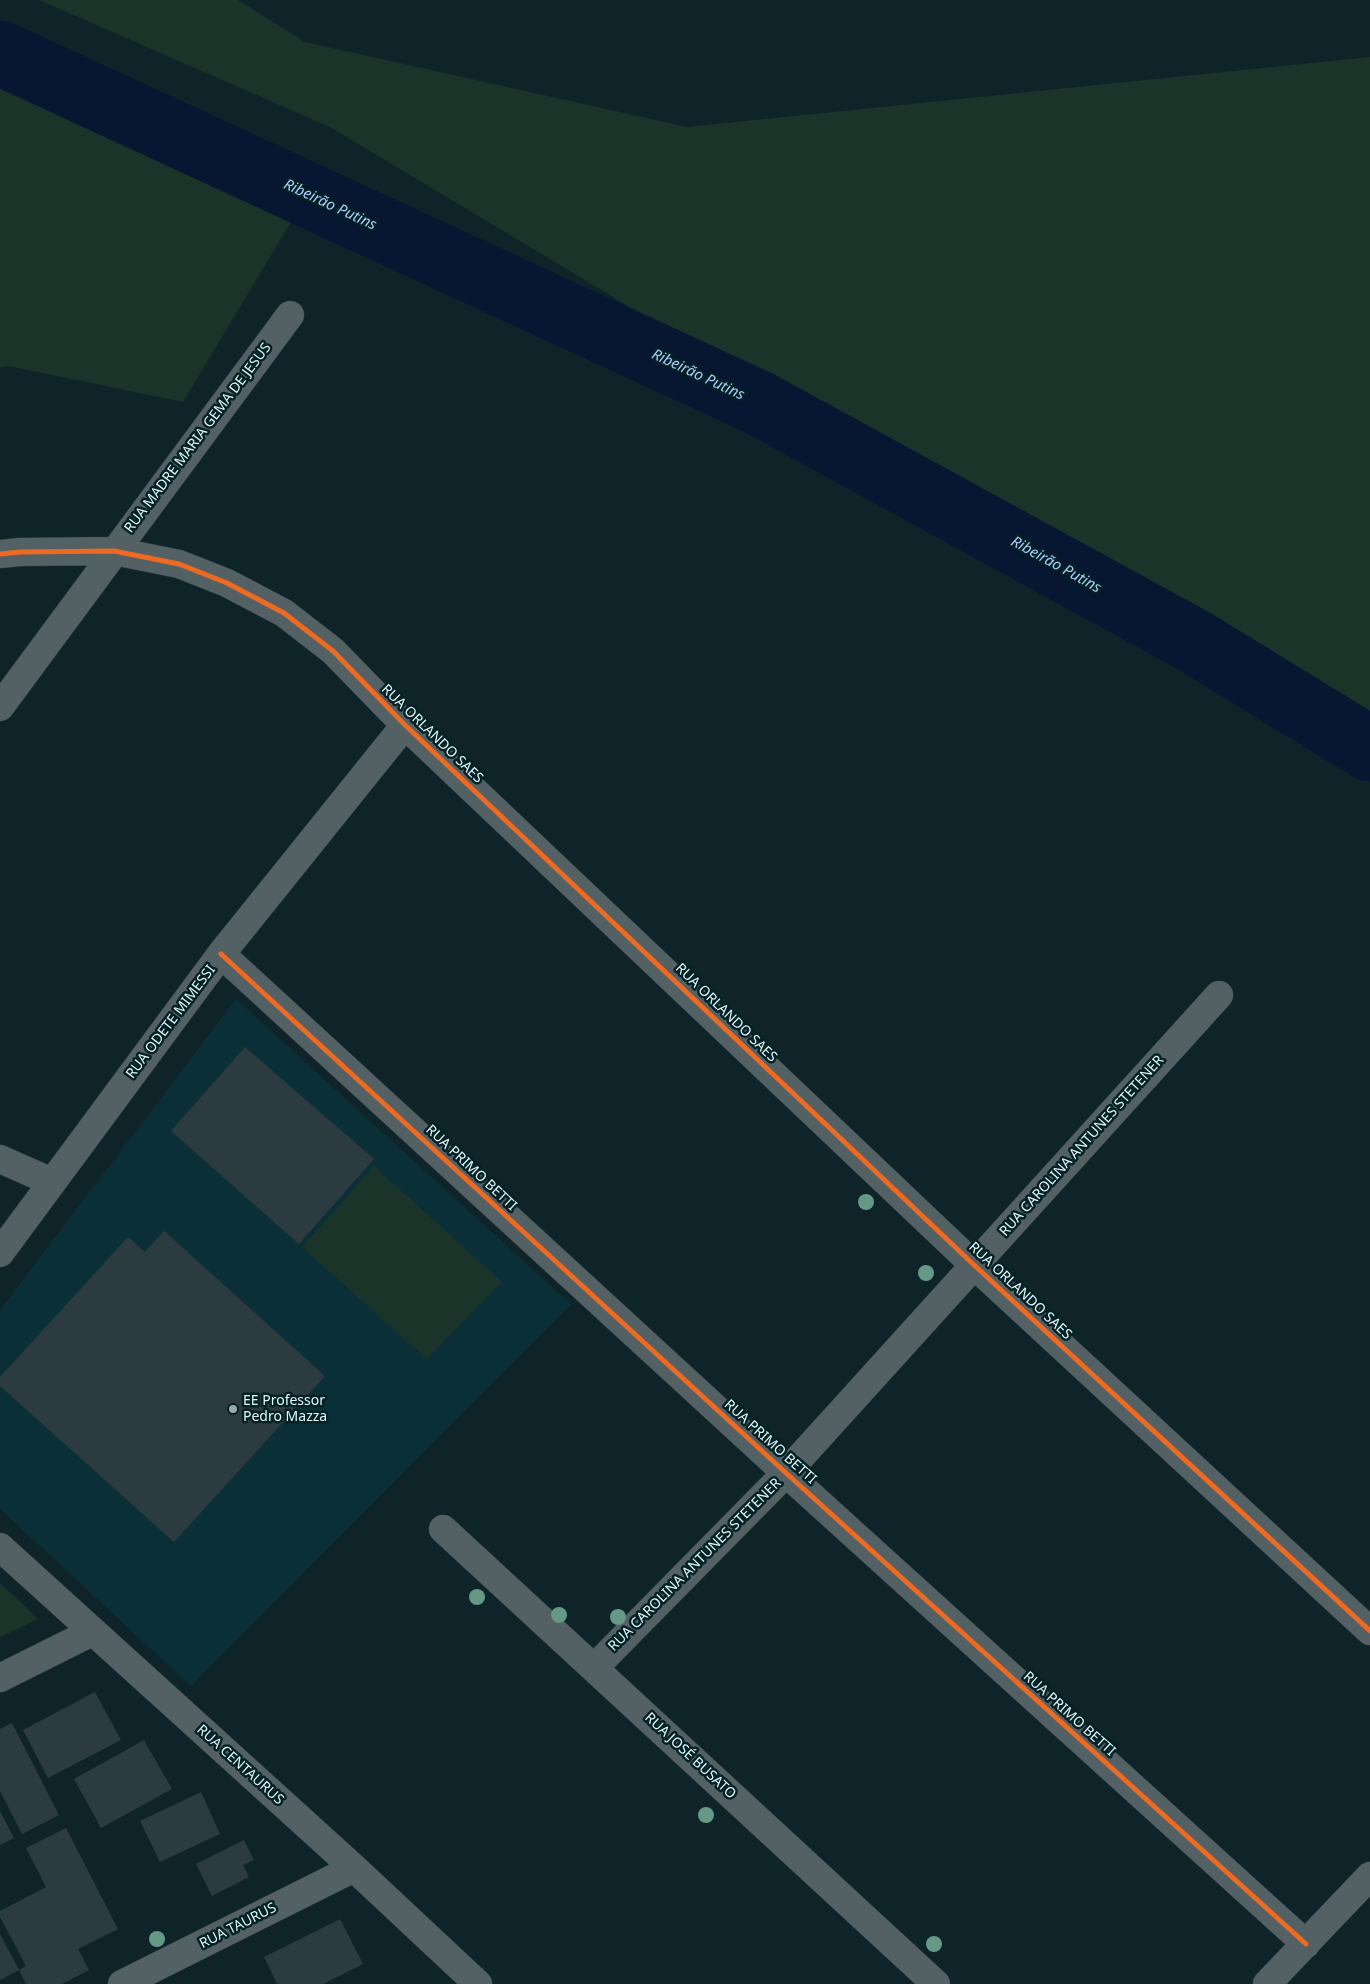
<!DOCTYPE html>
<html>
<head>
<meta charset="utf-8">
<style>
  body { margin:0 }
  canvas { display:block; background:#0e2428 }
</style>
</head>
<body>
<canvas width="1370" height="1984"></canvas>
<script>
const ctx = document.querySelector('canvas').getContext('2d');
ctx.lineJoin = 'round';
function fill(path, color) {
  ctx.fillStyle = color;
  ctx.fill(path, 'evenodd');
}
function shape(rows) {
  const path = new Path2D();
  for (const r of rows) {
    path.moveTo(r[0], r[1]);
    for (let i = 2; i < r.length; i += 2) path.lineTo(r[i], r[i + 1]);
  }
  return path;
}
function trace(path, color, width, dash) {
  ctx.strokeStyle = color;
  ctx.lineWidth = width;
  ctx.lineCap = dash ? 'butt' : 'round';
  ctx.setLineDash(dash || []);
  ctx.stroke(path);
}
function drawText(font, color, halo, rows, align = 'center') {
  ctx.font = font + ' "Noto Sans",sans-serif';
  ctx.lineWidth = 5;
  ctx.setLineDash([]);
  ctx.textBaseline = 'middle';
  ctx.strokeStyle = halo;
  ctx.fillStyle = color;
  for (const [text, x, y, turn = 0] of rows) {
    ctx.save();
    ctx.translate(x, y);
    ctx.rotate((+turn || 0) * Math.PI / 180);
    ctx.textAlign = isNaN(turn) ? turn : align;
    if (halo) ctx.strokeText(text, 0, 0);
    ctx.fillText(text, 0, 0);
    ctx.restore();
  }
}
fill(shape([
  [236,999,571,1304,191,1686,0,1509,0,1310]
]), '#0b2f36');
fill(shape([
  [39,0,238,0,305,42,687,127,1370,57,1370,751,330,127],
  [0,82,294,217,183,402,9,366,0,367],
  [374,1166,502,1282,427,1359,302,1247],
  [0,1583,38,1619,0,1637]
]), '#1a342a');
trace(shape([
  [0,53,759,403,1194,641,1370,749]
]), '#071732', 65);
fill(shape([
  [245,1047,374,1159,299,1244,171,1131],
  [164,1231,325,1376,174,1542,0,1386,0,1377,128,1237,145,1252],
  [95,1692,121,1740,48,1778,23,1730],
  [12,1723,59,1815,22,1834,0,1791,0,1729],
  [144,1740,172,1789,101,1828,74,1779],
  [201,1792,220,1834,160,1862,140,1821],
  [0,1811,14,1838,0,1845],
  [66,1828,118,1929,78,1949,89,1970,62,1984,26,1984,19,1970,26,1966,0,1917,0,1911,46,1887,26,1848],
  [244,1840,254,1860,243,1865,249,1877,212,1896,196,1864],
  [340,1919,363,1964,323,1984,277,1984,264,1957],
  [0,1934,19,1970,0,1980]
]), '#2c3b40');
const minor = shape([
  [0,554,20,552,114,551,179,564,227,583,284,613,333,651,405,725,974,1265,1370,1631],
  [0,707,290,315],
  [221,954,786,1473,1306,1944],
  [0,1159,52,1182],
  [0,1253,221,954,405,725],
  [443,1529,936,1984],
  [0,1547,354,1868,478,1984],
  [594,1668,786,1473,1219,995],
  [0,1678,92,1632],
  [122,1984,354,1868],
  [1267,1984,1370,1876]
]);
trace(minor, '#324043', 29);
trace(minor, '#536164', 28);
trace(shape([
  [0,554,20,552,114,551,179,564,227,583,284,613,333,651,405,725,974,1265,1370,1631],
  [221,954,786,1473,1306,1944]
]), '#ed6a23', 5);
ctx.fillStyle = '#659985';
for (const [x, y] of [
  [866,1202],
  [926,1273],
  [477,1597],
  [559,1615],
  [618,1617],
  [706,1815],
  [157,1939],
  [934,1944]
]) {
  ctx.beginPath();
  ctx.arc(x, y, 8, 0, 2 * Math.PI);
  ctx.fill();
}
for (const [x, y, r, color] of [
  [233,1409,5,"#97acb0"]
]) {
  const dot = new Path2D();
  dot.arc(x, y, r, 0, 2 * Math.PI);
  ctx.fillStyle = color;
  ctx.fill(dot);
  trace(dot, '#042126', 2);
}
drawText('14px', '#e1f6fa', '#042126', [
  ["RUA MADRE MARIA GEMA DE JESUS",198,438,-53],
  ["RUA ORLANDO SAES",432,734,44],
  ["RUA ORLANDO SAES",726,1013,44],
  ["RUA ODETE MIMESSI",171,1022,-53],
  ["RUA CAROLINA ANTUNES STETENER",1082,1146,-48],
  ["RUA PRIMO BETTI",471,1168,43],
  ["RUA ORLANDO SAES",1020,1291,43],
  ["RUA PRIMO BETTI",770,1442,42],
  ["RUA CAROLINA ANTUNES STETENER",695,1565,-45],
  ["RUA PRIMO BETTI",1069,1714,42],
  ["RUA JOSÉ BUSATO",690,1756,43],
  ["RUA CENTAURUS",240,1765,42],
  ["RUA TAURUS",238,1926,-27]
]);
drawText('14px', '#e1f6fa', '#042126', [
  ["EE Professor",243,1401],
  ["Pedro Mazza",243,1417]
], 'left');
drawText('italic 15px', '#aecafa', '#042126', [
  ["Ribeirão Putins",330,205,25],
  ["Ribeirão Putins",698,375,25],
  ["Ribeirão Putins",1056,565,29]
]);
</script>
</body>
</html>
